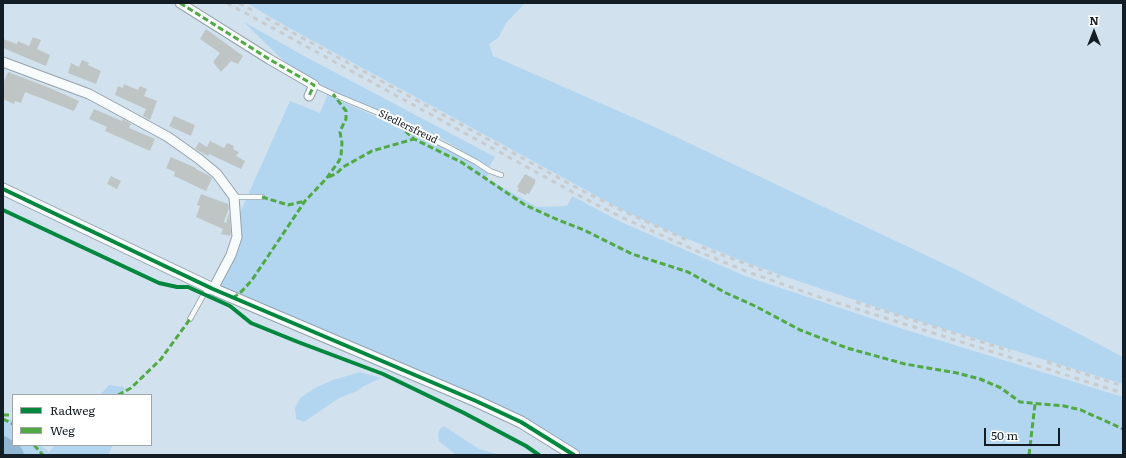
<!DOCTYPE html>
<html>
<head>
<meta charset="utf-8">
<style>
  body { margin:0 }
  #map { position:relative; width:1126px; height:458px; overflow:hidden; background:#d1e2ee; font-family:Literata,serif }
  canvas { display:block }
  .frame { position:absolute; inset:0; border:4px solid #121d25; pointer-events:none }
  .legend { position:absolute; left:12px; top:394px; width:140px; height:52px; box-sizing:border-box; background:#fff; border:1px solid #a0a5a8; margin:0; padding:5px 7px; list-style:none; font-size:12px; color:#121d25 }
  .legend li { display:flex; align-items:center; gap:8px; height:20px }
  .legend b { width:20px; border:1px solid #a0a5a8 }
  .north { position:absolute; left:1074px; top:12px; width:40px; height:40px; -webkit-text-stroke:3px #fff; paint-order:stroke; rotate:0deg; font-size:11px; font-weight:700; line-height:16px; text-align:center; color:#121d25 }
  .north::after { content:''; display:block; margin:auto; width:14px; height:18px; background:#121d25; clip-path:polygon(50% 0,100% 100%,50% 72%,0 100%) }
  .scale { position:absolute; left:984px; top:428px; width:76px; height:18px; box-sizing:border-box; border:2px solid #121d25; border-top:0; padding-left:5px; font-size:12px; line-height:14px; white-space:nowrap; color:#121d25; -webkit-text-stroke:3px #fff; paint-order:stroke }
</style>
</head>
<body>
<div id="map">
<canvas width="1126" height="458"></canvas>
<div class="frame"></div>
<ul class="legend">
<li><b style="height:5px;background:#00873e"></b>Radweg</li>
<li><b style="height:5px;background:#51a944"></b>Weg</li>
</ul>
<div class="north">N</div>
<div class="scale">50 m</div>
</div>
<script>
const ctx = document.querySelector('canvas').getContext('2d');
ctx.lineJoin = 'round';
function fill(path, color) {
  ctx.fillStyle = color;
  ctx.fill(path, 'evenodd');
}
function shape(rows) {
  const path = new Path2D();
  for (const r of rows) {
    path.moveTo(r[0], r[1]);
    for (let i = 2; i < r.length; i += 2) path.lineTo(r[i], r[i + 1]);
  }
  return path;
}
function trace(path, color, width, dash) {
  ctx.strokeStyle = color;
  ctx.lineWidth = width;
  ctx.lineCap = dash ? 'butt' : 'round';
  ctx.setLineDash(dash || []);
  ctx.stroke(path);
}
function drawText(font, color, halo, rows, align = 'center') {
  ctx.font = font + ' Literata,serif';
  ctx.lineWidth = 4;
  ctx.setLineDash([]);
  ctx.textBaseline = 'middle';
  ctx.strokeStyle = halo;
  ctx.fillStyle = color;
  for (const [text, x, y, turn = 0] of rows) {
    ctx.save();
    ctx.translate(x, y);
    ctx.rotate((+turn || 0) * Math.PI / 180);
    ctx.textAlign = isNaN(turn) ? turn : align;
    if (halo) ctx.strokeText(text, 0, 0);
    ctx.fillText(text, 0, 0);
    ctx.restore();
  }
}
fill(shape([
  [247,3,525,3,506,23,499,37,489,44,493,56,657,128,957,270,1123,357,1123,384,909,318,798,281,750,264,680,236,628,213,282,24],
  [244,22,304,56,495,157,489,167,444,140,386,113,341,95,338,100,400,127,475,163,489,172,486,178,537,207,567,206,572,196,621,222,745,276,906,330,1123,397,1123,455,583,455,529,421,227,290,221,285,222,279,240,239,240,213,290,101,320,113,329,91,296,73],
  [360,372,381,378,364,386,357,391,339,398,304,422,296,419,295,408,300,398,317,387,333,380],
  [109,385,124,387,125,395,100,395],
  [3,418,13,420,13,445,41,445,49,452,55,445,113,445,108,455,3,455],
  [444,426,479,449,500,455,456,455,439,441,438,434,440,429]
]), '#b2d5f0');
trace(shape([
  [3,445,13,452,15,455]
]), '#8fb7d4', 18);
fill(shape([
  [206,29,243,56,238,64,231,61,221,72,213,62,220,53,200,39],
  [33,37,41,40,37,49,50,55,46,66,3,48,3,39,17,44,18,41,29,46],
  [82,60,89,63,88,65,101,71,96,84,68,73,71,63,79,67],
  [8,72,50,88,79,101,74,111,25,92,21,103,15,101,14,104,3,99,3,84],
  [124,84,138,90,140,86,147,89,144,96,157,101,150,120,143,116,146,109,115,95,118,86,123,88],
  [94,109,122,121,123,119,131,124,129,128,155,139,150,151,105,131,107,127,89,119],
  [174,116,195,125,191,136,169,126],
  [210,141,224,148,227,143,234,146,233,149,239,152,236,156,245,161,241,169,209,154,208,156,195,149,199,142,207,147],
  [171,157,196,168,196,169,208,175,212,178,206,191,174,176,175,172,166,168],
  [525,174,536,180,535,182,535,183,529,194,527,193,526,195,517,191,519,188,517,187],
  [111,176,121,181,117,189,107,184],
  [201,194,228,204,229,208,224,222,226,223,229,213,231,232,230,236,221,234,223,229,196,217,200,206,197,205]
]), '#bfc5c5');
const service = shape([
  [314,85,333,94,381,114,448,147,476,162,490,171,501,175],
  [234,197,262,197],
  [190,319,204,294,211,290]
]);
const minor = shape([
  [180,3,269,59,314,85,309,96],
  [3,62,89,94,126,114,168,137,199,159,217,174,234,197,237,237,231,255,213,289]
]);
const tertiary = shape([
  [3,189,213,289,476,401,521,422,574,455]
]);
trace(service, '#96a2ac', 6);
trace(minor, '#96a2ac', 11);
trace(tertiary, '#96a2ac', 13);
trace(service, '#f8fbfc', 4.5);
trace(minor, '#f8fbfc', 9);
trace(tertiary, '#f8fbfc', 11);
trace(shape([
  [227,3,578,195,621,217,697,251,748,272,822,298,1123,393],
  [239,3,252,10],
  [266,18,581,190,623,211,689,241],
  [702,247,780,277],
  [856,302,1010,351],
  [1047,362,1123,386]
]), '#c8cccf', 3, [5, 5]);
trace(shape([
  [180,3,269,59,314,85,309,96],
  [400,124,404,130,414,139,461,162,525,205,556,219,584,230,632,254,688,272,726,293,755,306,800,330,847,348,905,364,957,373,980,379,1001,388,1020,402,1064,406,1081,410,1123,429],
  [329,177,337,173,343,167,372,151,414,139],
  [262,197,288,205,305,201],
  [233,298,242,291,252,280,305,201,326,179,339,161,341,156,342,143,340,132,342,127,346,119,346,111,333,94],
  [118,395,131,388,161,359,190,319],
  [3,415,13,415],
  [3,419,13,424],
  [34,445,43,455],
  [1029,455,1035,404]
]), '#51a944', 3, [6, 3]);
trace(shape([
  [3,189,213,289,476,401,521,422,574,455],
  [3,210,159,283,177,287,188,287,230,306,251,323,298,342,383,374,464,413,526,446,539,455]
]), '#00873e', 4);
drawText('10px', '#121d25', '#fff', [
  ["Siedlersfreud",408,127,26]
]);
</script>
</body>
</html>
